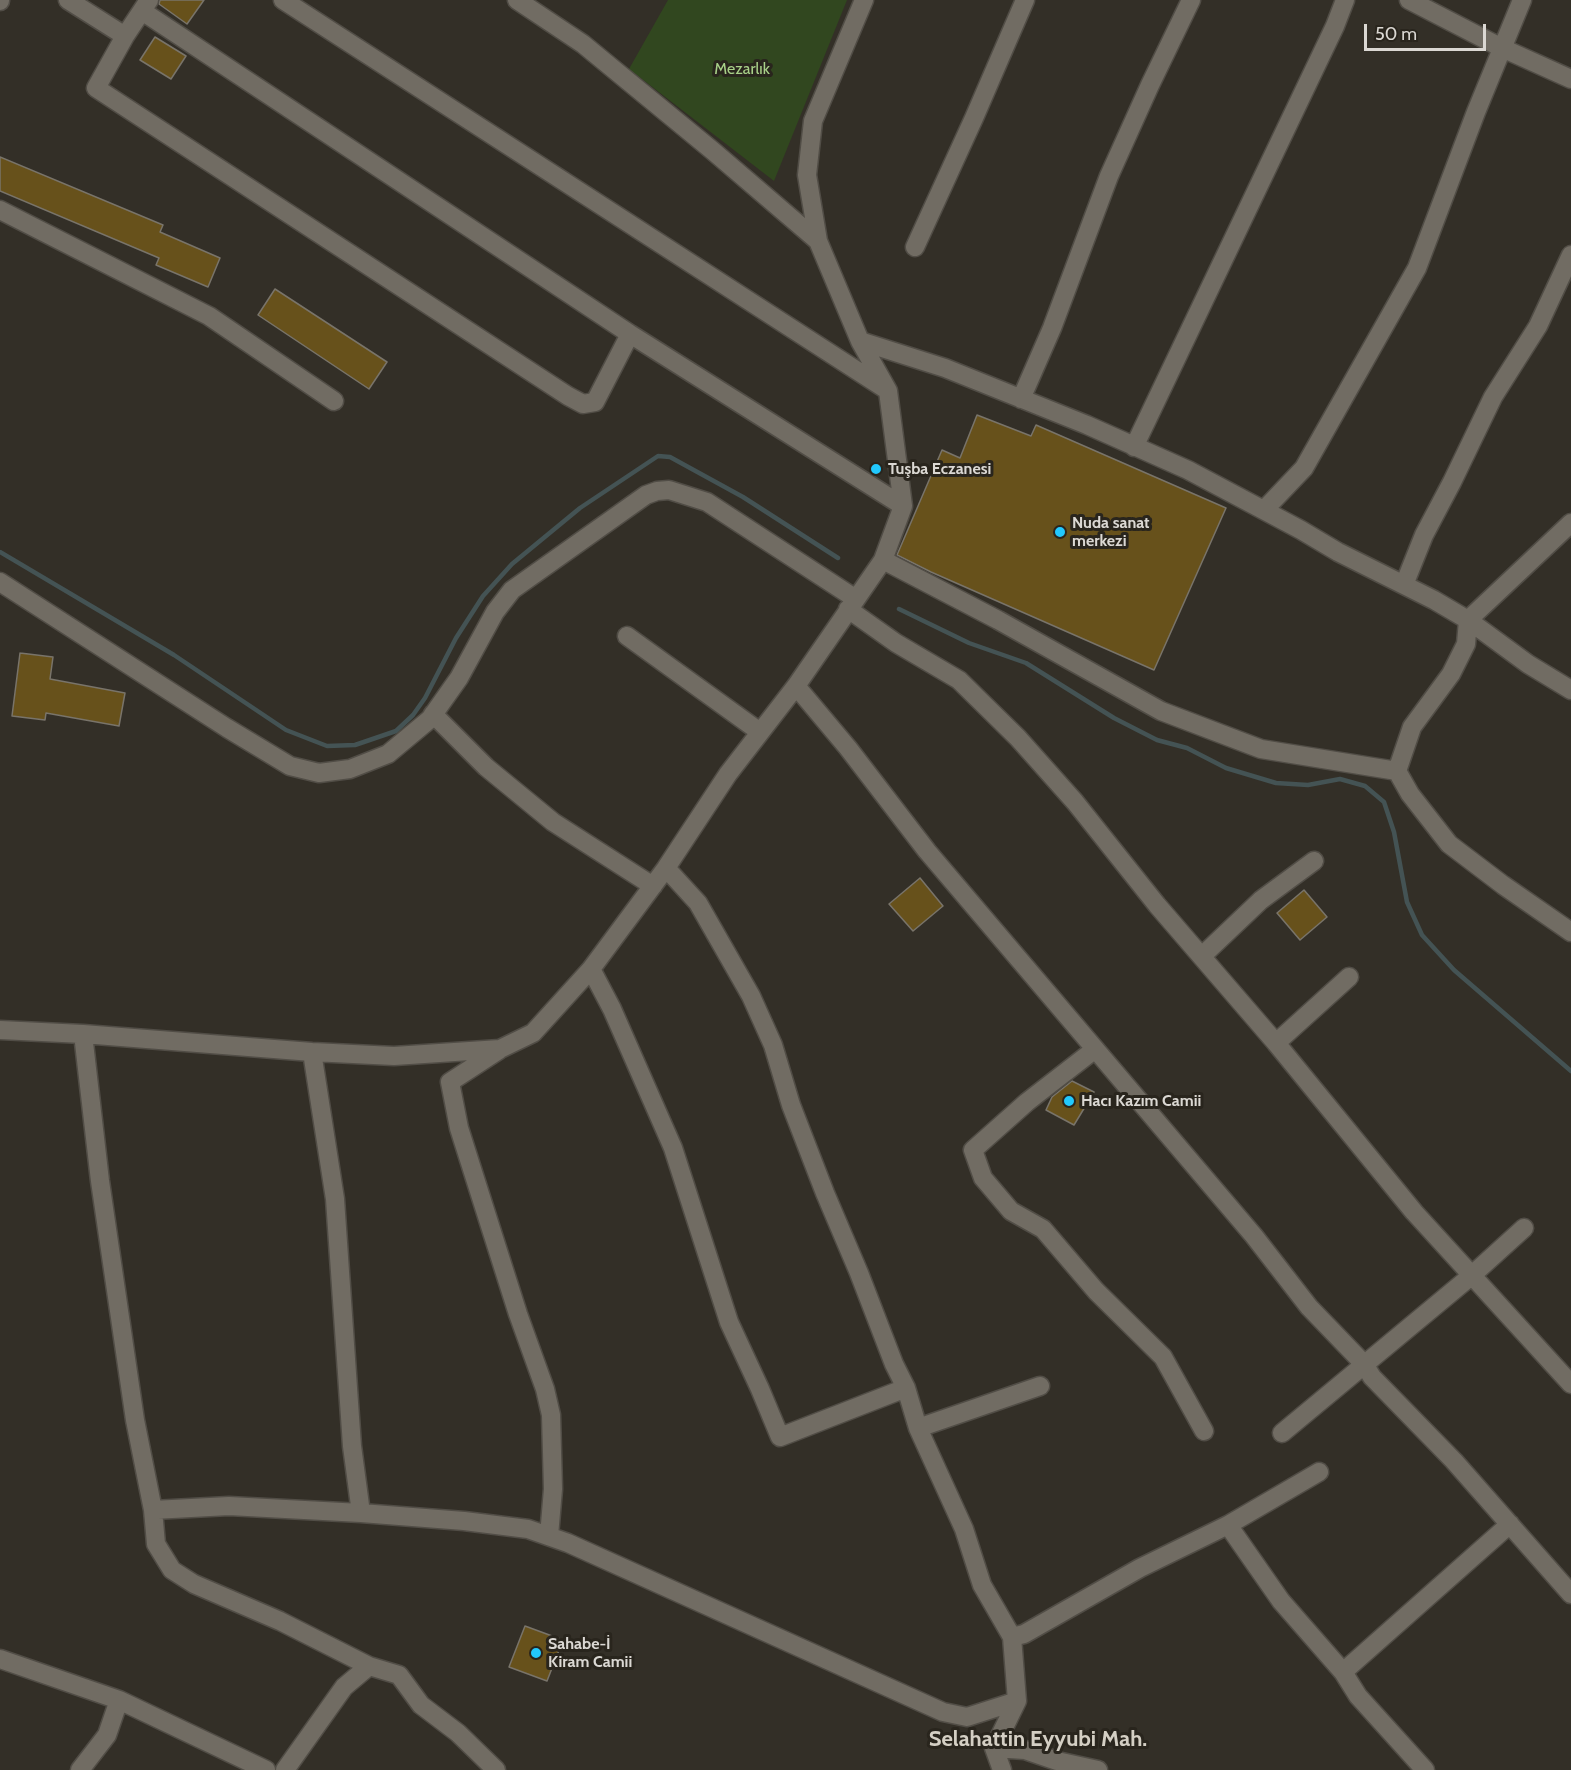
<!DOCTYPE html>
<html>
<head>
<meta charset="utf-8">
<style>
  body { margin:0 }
  #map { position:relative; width:1571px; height:1770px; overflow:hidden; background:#332f27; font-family:Cabin,sans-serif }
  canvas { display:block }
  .scale { position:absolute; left:1364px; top:24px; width:122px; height:27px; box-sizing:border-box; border:3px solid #dbd8d3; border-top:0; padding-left:8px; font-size:18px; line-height:21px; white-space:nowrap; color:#dbd8d3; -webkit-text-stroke:4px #29251d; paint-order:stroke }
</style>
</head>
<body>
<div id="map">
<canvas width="1571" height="1770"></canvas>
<div class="scale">50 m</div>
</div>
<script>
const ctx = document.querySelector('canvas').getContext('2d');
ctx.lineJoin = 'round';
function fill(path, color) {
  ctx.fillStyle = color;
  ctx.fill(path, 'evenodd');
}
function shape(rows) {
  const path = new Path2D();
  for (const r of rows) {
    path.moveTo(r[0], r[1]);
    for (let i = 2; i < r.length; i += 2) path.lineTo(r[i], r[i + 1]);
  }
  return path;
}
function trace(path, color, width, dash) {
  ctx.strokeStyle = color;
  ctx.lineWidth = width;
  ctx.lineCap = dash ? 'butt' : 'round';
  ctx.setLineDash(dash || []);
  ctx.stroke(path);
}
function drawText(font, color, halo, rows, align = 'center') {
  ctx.font = font + ' Cabin,sans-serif';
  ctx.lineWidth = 6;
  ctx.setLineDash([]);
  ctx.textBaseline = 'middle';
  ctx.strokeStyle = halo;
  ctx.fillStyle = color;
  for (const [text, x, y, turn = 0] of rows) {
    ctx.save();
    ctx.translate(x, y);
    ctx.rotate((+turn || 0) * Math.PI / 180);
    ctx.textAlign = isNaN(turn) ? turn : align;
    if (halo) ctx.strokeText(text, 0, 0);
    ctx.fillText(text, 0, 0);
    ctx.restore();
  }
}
fill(shape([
  [668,0,847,0,774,181,629,69]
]), '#31471f');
trace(shape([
  [0,552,174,655,286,730,327,746,355,745,396,731,413,715,425,698,456,638,483,596,512,564,580,508,658,456,670,457,743,497,838,558],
  [899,609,969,643,1026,663,1114,718,1157,740,1187,748,1226,768,1276,783,1308,785,1340,779,1365,786,1384,802,1394,832,1407,902,1422,935,1454,970,1571,1071]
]), '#445354', 4.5);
const building = shape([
  [160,0,204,0,187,24,159,4,160,0],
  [155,37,186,56,171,79,140,60,155,37],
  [0,157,163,225,160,232,220,258,208,287,156,265,159,258,0,191,0,157],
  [275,289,387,362,369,389,258,315,275,289],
  [977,415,1031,436,1036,425,1226,508,1154,670,931,572,897,555,942,450,960,458,977,415],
  [20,653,53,657,50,679,125,693,119,726,46,713,45,720,12,716,20,653],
  [920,878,943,906,913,931,889,904,920,878],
  [1304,890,1327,917,1300,940,1277,913,1304,890],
  [1072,1081,1094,1092,1074,1125,1046,1110,1052,1097,1072,1081],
  [525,1626,563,1640,547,1681,509,1667,525,1626]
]);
fill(building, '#67511b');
trace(building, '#79746a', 1.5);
const minor = shape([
  [68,0,125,36],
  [149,0,125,36,96,88,568,396,583,404,595,402,630,334],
  [283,0,887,390],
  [517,0,583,44,713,151,818,241],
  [1409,0,1502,48,1571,79],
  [0,1,0,0],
  [142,11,630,334,903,506],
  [0,210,209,316,334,401],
  [915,247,974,118,1025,0],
  [860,341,945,368,1087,425,1188,470,1301,530,1338,552,1434,600,1468,620,1528,664,1571,690],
  [1021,399,1052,328,1109,176,1150,85,1191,0],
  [1134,447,1335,26,1345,0],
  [1264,510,1304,468,1417,268,1476,112,1522,0],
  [883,560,998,620,1161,711,1261,749,1397,771,1410,794,1449,844,1503,885,1571,932],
  [0,582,227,728,290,766,319,773,350,769,388,754,430,719,459,678,495,612,512,590,646,495,657,491,669,490,707,502,856,599],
  [1404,585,1424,535,1452,482,1493,397,1538,326,1571,255],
  [848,609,896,643,959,680,1018,738,1075,802,1157,905,1276,1043,1414,1212,1571,1384],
  [627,636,760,732],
  [796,686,848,748,927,851,1254,1236,1309,1307,1364,1364,1372,1377,1454,1461,1571,1594],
  [433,714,486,767,553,822,653,886],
  [1397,771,1412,727,1451,674,1466,644,1468,620,1571,523],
  [666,868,698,903,751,996,773,1045,791,1105,825,1193,859,1273,894,1364,906,1388,918,1428,964,1529,982,1585,1012,1637,1017,1701,994,1748,1002,1770],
  [1202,956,1261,900,1314,861],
  [591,969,612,1009,673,1148,729,1322,760,1389,780,1437,906,1388],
  [0,1030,83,1034,312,1052,394,1056,500,1049,533,1033,591,969,666,868,728,774,796,686,883,560,903,506,888,391,860,341,818,241,807,175,813,121,864,0],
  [83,1034,100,1181,135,1420,153,1510,156,1544,172,1570,194,1584,280,1621,369,1666,399,1675,421,1705,458,1733,496,1770],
  [1276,1043,1349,977],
  [499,1050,450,1082,459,1128,518,1314,545,1389,551,1415,553,1489,549,1536],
  [1094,1050,1027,1102,973,1150,983,1178,1011,1211,1043,1229,1096,1291,1163,1357,1204,1431],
  [312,1052,335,1199,352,1446,361,1513],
  [918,1428,1040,1386],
  [1282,1433,1471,1276,1524,1228],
  [153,1510,229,1506,361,1513,464,1521,528,1529,568,1543,943,1712,967,1717,1017,1701],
  [1228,1525,1281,1601,1343,1672,1358,1696,1425,1770],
  [1012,1637,1024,1634,1140,1568,1228,1525,1319,1472],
  [0,1659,119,1700,266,1770],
  [1343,1672,1510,1524],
  [994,1748,1025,1750,1057,1761,1098,1770],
  [80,1770,107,1735,119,1700],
  [285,1770,344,1687,369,1666]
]);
trace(minor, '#514d46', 21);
trace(minor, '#716c63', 18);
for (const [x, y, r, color] of [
  [876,469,6,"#22c9fe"],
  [1060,532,6,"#22c9fe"],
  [1069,1101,6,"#22c9fe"],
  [536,1653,6,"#22c9fe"]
]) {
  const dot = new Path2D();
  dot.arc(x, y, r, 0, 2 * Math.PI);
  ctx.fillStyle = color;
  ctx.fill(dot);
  trace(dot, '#29251d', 2);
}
drawText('16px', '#a8d088', '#29251d', [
  ["Mezarlık",742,69]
]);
drawText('bold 16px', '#dbd8d3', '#29251d', [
  ["Tuşba Eczanesi",888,469],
  ["Nuda sanat",1072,523],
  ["merkezi",1072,541],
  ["Hacı Kazım Camii",1081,1101],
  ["Sahabe-İ",548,1644],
  ["Kiram Camii",548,1662]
], 'left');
drawText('bold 22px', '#d4cfc4', '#29251d', [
  ["Selahattin Eyyubi Mah.",1038,1740]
]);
</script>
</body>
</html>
